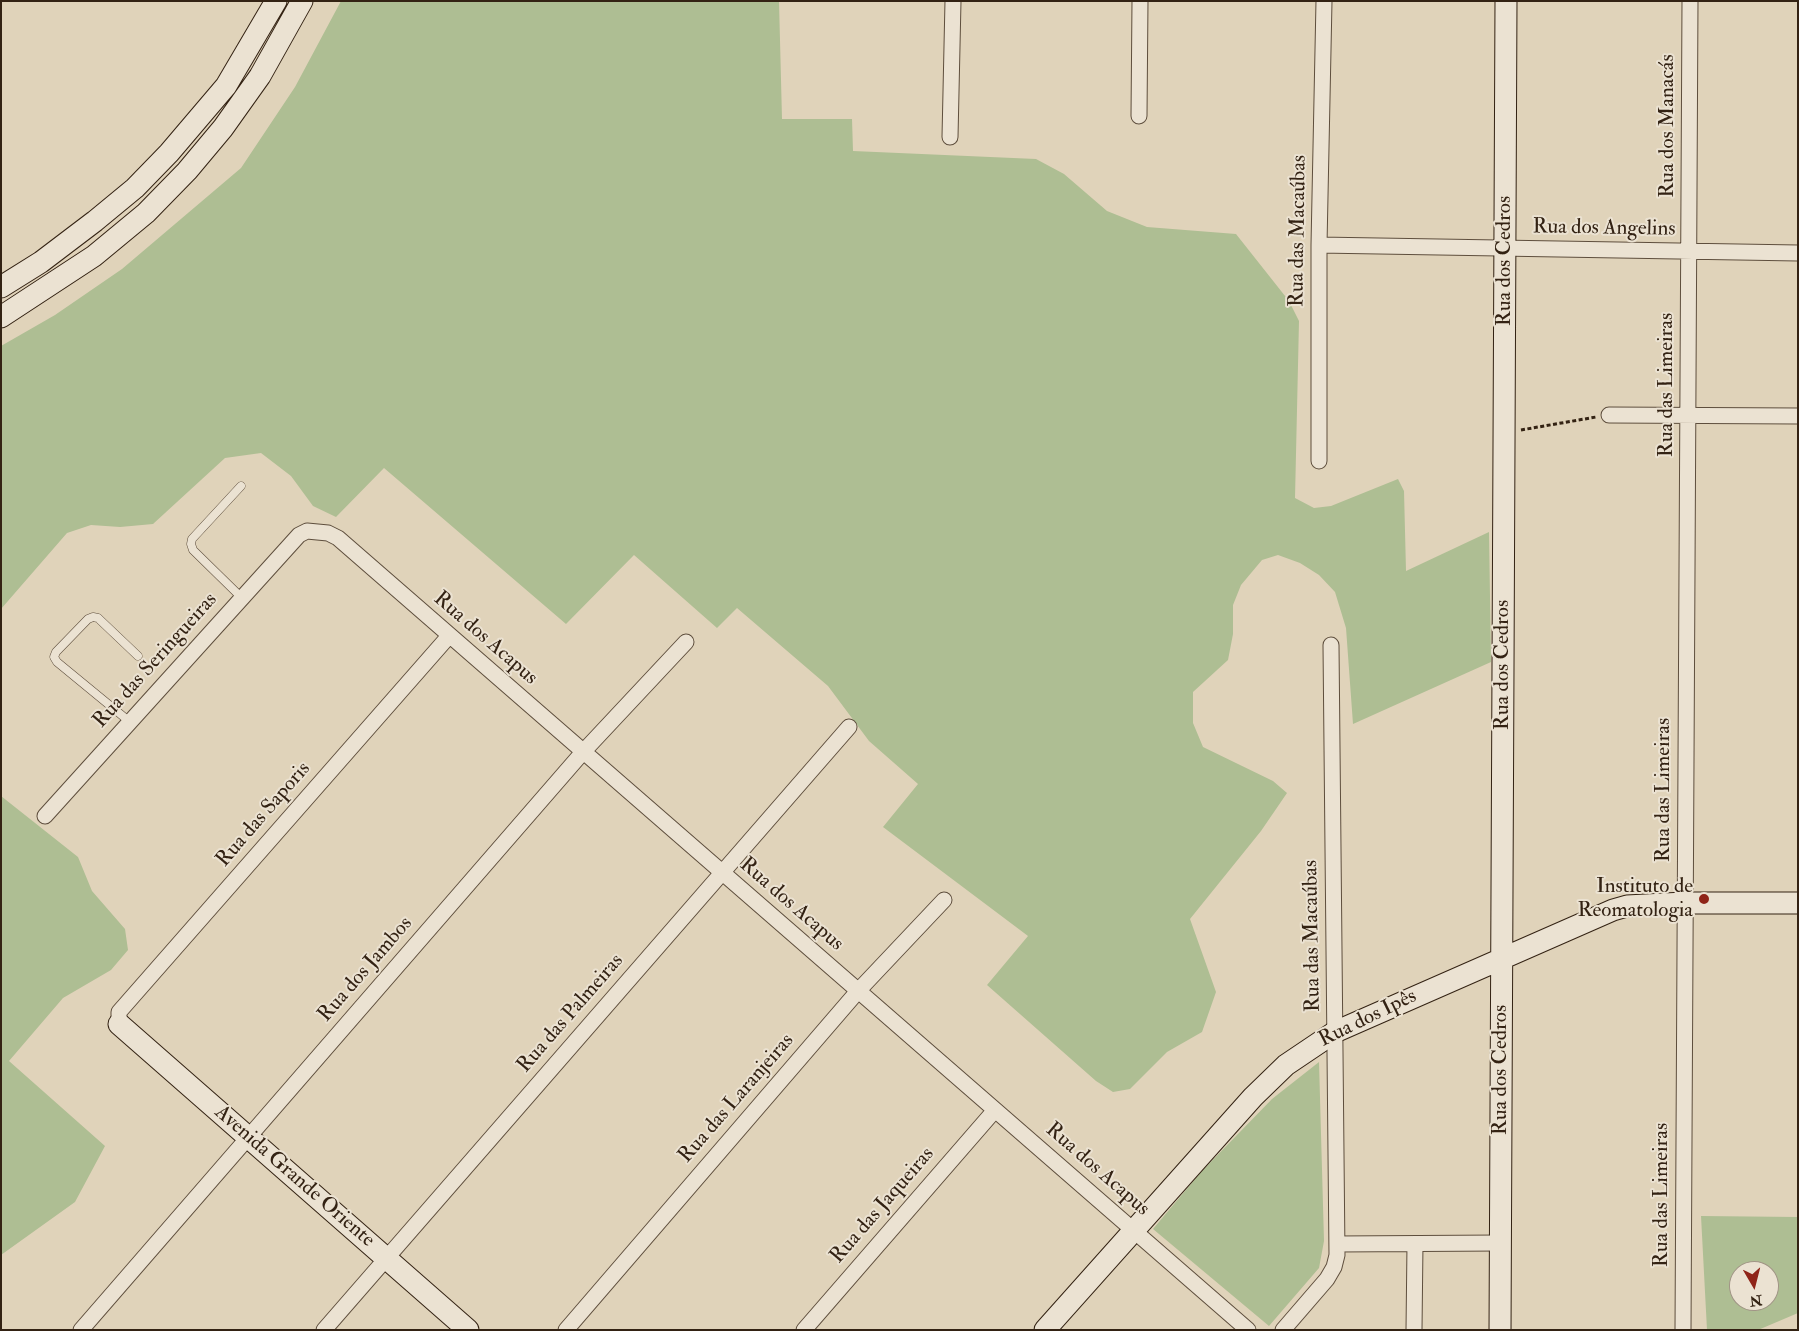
<!DOCTYPE html>
<html>
<head>
<meta charset="utf-8">
<style>
  body { margin:0 }
  #map { position:relative; width:1799px; height:1331px; overflow:hidden; background:#e0d3ba; font-family:"IM FELL Double Pica",serif }
  canvas { display:block }
  .frame { position:absolute; inset:0; border:2px solid #332213; pointer-events:none }
  .north { position:absolute; left:1729px; top:1261px; width:50px; height:50px; box-sizing:border-box; background:#ebe2d2; border:1px solid #a19586; border-radius:50%; rotate:172deg; font-size:14px; font-weight:700; line-height:20px; text-align:center; color:#332213 }
  .north::after { content:''; display:block; margin:auto; width:18px; height:22px; background:#8f2418; clip-path:polygon(50% 0,100% 100%,50% 72%,0 100%) }
</style>
</head>
<body>
<div id="map">
<canvas width="1799" height="1331"></canvas>
<div class="frame"></div>
<div class="north">N</div>
</div>
<script>
const ctx = document.querySelector('canvas').getContext('2d');
ctx.lineJoin = 'round';
function fill(path, color) {
  ctx.fillStyle = color;
  ctx.fill(path, 'evenodd');
}
function shape(rows) {
  const path = new Path2D();
  for (const r of rows) {
    path.moveTo(r[0], r[1]);
    for (let i = 2; i < r.length; i += 2) path.lineTo(r[i], r[i + 1]);
  }
  return path;
}
function trace(path, color, width, dash) {
  ctx.strokeStyle = color;
  ctx.lineWidth = width;
  ctx.lineCap = dash ? 'butt' : 'round';
  ctx.setLineDash(dash || []);
  ctx.stroke(path);
}
function drawText(font, color, halo, rows, align = 'center') {
  ctx.font = font + ' "IM FELL Double Pica",serif';
  ctx.lineWidth = 4;
  ctx.setLineDash([]);
  ctx.textBaseline = 'middle';
  ctx.strokeStyle = halo;
  ctx.fillStyle = color;
  for (const [text, x, y, turn = 0] of rows) {
    ctx.save();
    ctx.translate(x, y);
    ctx.rotate((+turn || 0) * Math.PI / 180);
    ctx.textAlign = isNaN(turn) ? turn : align;
    if (halo) ctx.strokeText(text, 0, 0);
    ctx.fillText(text, 0, 0);
    ctx.restore();
  }
}
fill(shape([
  [341,1,779,1,782,119,852,119,853,151,1036,159,1064,174,1107,211,1147,227,1236,234,1289,301,1299,321,1295,498,1314,508,1331,506,1398,479,1404,491,1406,571,1489,532,1491,662,1353,724,1346,628,1335,592,1319,575,1300,563,1278,555,1262,560,1241,585,1233,605,1233,634,1228,660,1193,692,1193,723,1203,747,1273,781,1287,793,1261,831,1190,919,1216,992,1202,1032,1167,1052,1130,1089,1113,1092,1096,1081,987,985,1028,936,883,827,918,784,869,741,828,686,737,608,717,628,634,555,566,624,384,468,336,517,313,506,291,476,261,453,225,458,153,524,120,527,91,525,67,533,1,609,1,346,55,315,122,269,241,168,295,87],
  [1,796,78,857,92,891,125,929,128,950,111,970,63,998,9,1061,105,1146,75,1202,1,1255],
  [1319,1062,1324,1241,1319,1268,1269,1326,1153,1229,1201,1172,1272,1099],
  [1701,1216,1798,1217,1798,1313,1758,1330,1707,1330],
  [1739,1271,1769,1271,1769,1301,1739,1301]
]), '#aebe93');
const lane = shape([
  [241,486,192,539,191,544,193,550,242,598],
  [130,722,57,662,54,657,56,652,88,619,93,617,98,618,138,656]
]);
const street = shape([
  [1139,116,1140,1],
  [950,137,953,1],
  [1319,245,1798,253],
  [1609,415,1798,416],
  [1319,461,1319,245,1324,1],
  [45,816,299,535,307,531,328,533,338,538,1248,1330],
  [119,1024,119,1012,449,636],
  [1337,1244,1500,1243],
  [81,1330,583,752,686,642],
  [324,1330,849,727],
  [566,1330,858,991,944,900],
  [804,1330,995,1110],
  [1283,1330,1327,1279,1334,1267,1337,1255,1331,645],
  [1414,1330,1415,1244],
  [1683,1330,1690,1]
]);
const secondary = shape([
  [1,287,41,262,95,221,135,188,169,153,226,86,276,1],
  [1,317,94,256,146,213,187,171,223,128,260,76,302,1],
  [119,1024,468,1330],
  [1045,1330,1253,1097,1286,1065,1335,1032,1613,910,1627,906,1684,903,1798,903],
  [1500,1330,1506,1]
]);
trace(lane, '#5e4e3d', 9);
trace(street, '#5e4e3d', 17);
trace(secondary, '#332213', 23);
trace(shape([
  [1521,430,1596,417]
]), '#332213', 3, [4, 2.5]);
trace(lane, '#ebe2d2', 8);
trace(street, '#ebe2d2', 15);
trace(secondary, '#ebe2d2', 21);
for (const [x, y, r, color] of [
  [1704,899,6,"#8f2418"]
]) {
  const dot = new Path2D();
  dot.arc(x, y, r, 0, 2 * Math.PI);
  ctx.fillStyle = color;
  ctx.fill(dot);
  trace(dot, '#ebe2d2', 2);
}
drawText('21px', '#332213', '#ebe2d2', [
  ["Rua dos Manacás",1668,126,-90],
  ["Rua dos Angelins",1604,229,1],
  ["Rua das Macaúbas",1299,231,-89],
  ["Rua dos Cedros",1505,261,-90],
  ["Rua das Limeiras",1667,385,-90],
  ["Rua dos Acapus",485,639,41],
  ["Rua das Seringueiras",156,661,-48],
  ["Rua dos Cedros",1503,665,-90],
  ["Rua das Limeiras",1664,790,-90],
  ["Rua das Saporis",264,815,-49],
  ["Rua dos Acapus",791,905,41],
  ["Rua das Macaúbas",1313,936,-91],
  ["Rua dos Jambos",366,970,-49],
  ["Rua das Palmeiras",571,1014,-49],
  ["Rua dos Ipês",1368,1019,-26],
  ["Rua dos Cedros",1501,1070,-90],
  ["Rua das Laranjeiras",737,1099,-49],
  ["Rua dos Acapus",1097,1170,41],
  ["Avenida Grande Oriente",294,1177,41],
  ["Rua das Limeiras",1662,1195,-90],
  ["Rua das Jaqueiras",883,1206,-49]
]);
drawText('21px', '#332213', '#ebe2d2', [
  ["Instituto de",1693,887],
  ["Reomatologia",1693,911]
], 'right');
</script>
</body>
</html>
